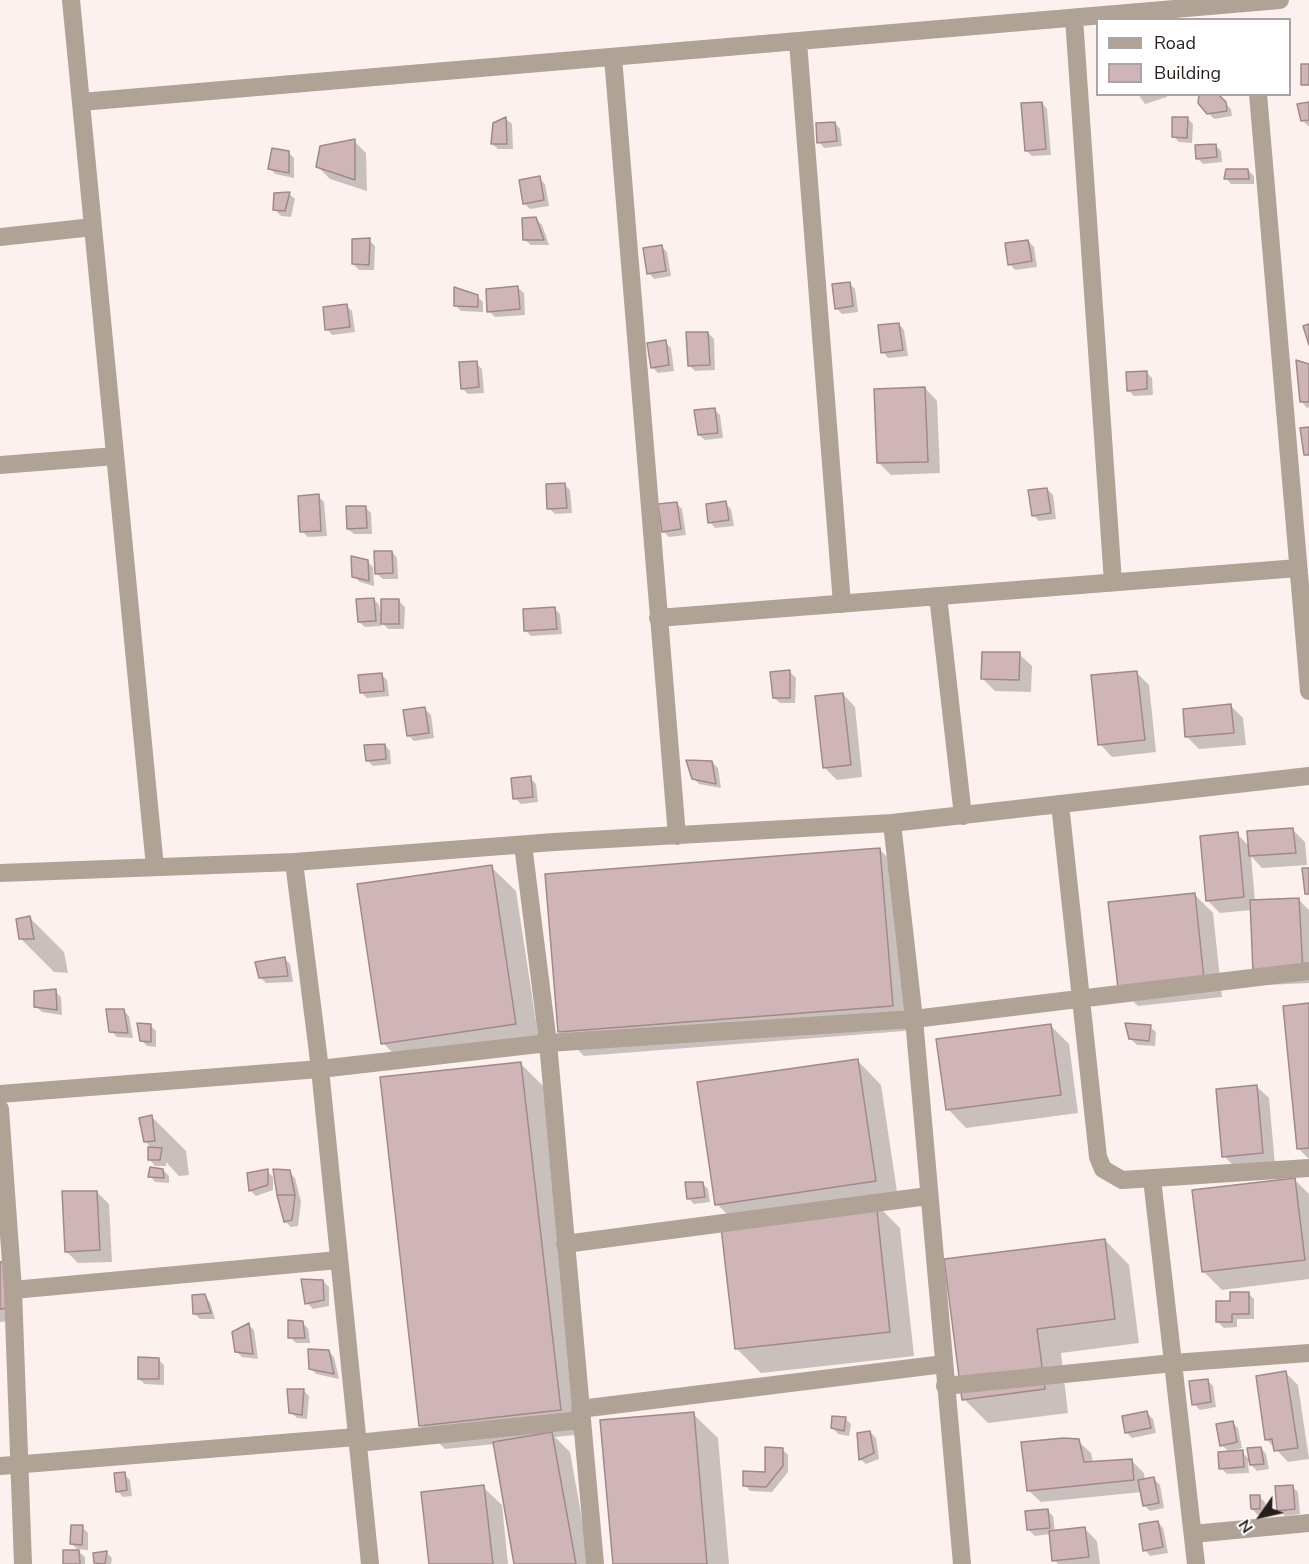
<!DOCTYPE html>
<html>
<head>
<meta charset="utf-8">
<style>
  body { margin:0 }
  #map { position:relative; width:1309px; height:1564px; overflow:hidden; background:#fcf1ee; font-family:"Nunito Sans",sans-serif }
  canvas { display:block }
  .legend { position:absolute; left:1096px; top:18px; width:195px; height:78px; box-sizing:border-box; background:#fff; border:2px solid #a9a5a4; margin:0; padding:8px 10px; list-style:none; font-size:18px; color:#271e1c }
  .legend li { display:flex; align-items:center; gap:12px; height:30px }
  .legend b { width:30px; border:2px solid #a9a5a4 }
  .north { position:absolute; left:1231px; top:1486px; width:60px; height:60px; -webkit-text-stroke:4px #fff; paint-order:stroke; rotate:236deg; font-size:16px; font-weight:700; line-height:24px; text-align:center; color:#271e1c }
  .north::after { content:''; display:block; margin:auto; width:21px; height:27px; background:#271e1c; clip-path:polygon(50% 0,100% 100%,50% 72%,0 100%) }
</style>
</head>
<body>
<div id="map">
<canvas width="1309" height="1564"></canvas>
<ul class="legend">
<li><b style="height:8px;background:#b1a296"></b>Road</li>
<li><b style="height:16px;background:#cfb5b7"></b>Building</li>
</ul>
<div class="north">N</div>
</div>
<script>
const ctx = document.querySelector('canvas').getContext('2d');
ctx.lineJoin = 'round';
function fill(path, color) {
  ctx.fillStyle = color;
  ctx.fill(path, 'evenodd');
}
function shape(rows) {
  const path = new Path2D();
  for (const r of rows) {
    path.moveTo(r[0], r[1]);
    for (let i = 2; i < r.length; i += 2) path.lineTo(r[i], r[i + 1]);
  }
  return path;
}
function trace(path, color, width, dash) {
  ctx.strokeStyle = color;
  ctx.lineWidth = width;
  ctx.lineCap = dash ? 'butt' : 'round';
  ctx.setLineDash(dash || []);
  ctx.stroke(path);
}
fill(shape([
  [1138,94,1167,94,1167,97,1145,104],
  [1201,94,1216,94,1231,109,1232,116,1214,119,1199,103],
  [1042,103,1047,109,1051,155,1032,156,1026,150],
  [1309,103,1309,126,1308,126,1302,120],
  [1187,118,1193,124,1192,143,1179,142,1173,136],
  [506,119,512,124,513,149,498,149,492,144,495,124],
  [835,123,840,129,842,146,824,148,819,142],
  [354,141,366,153,367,191,330,179,318,167],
  [1215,145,1221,151,1222,162,1203,164,1197,158],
  [288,152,294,158,294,178,275,174,270,168],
  [1248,170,1254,176,1254,184,1231,184,1226,178],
  [539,178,545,184,549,206,530,209,524,203],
  [289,194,295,199,291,217,281,216,275,210],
  [536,219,542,225,549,245,531,245,525,240],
  [369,240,375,246,374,270,359,270,353,264],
  [1028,241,1034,247,1037,267,1015,270,1010,264],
  [661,246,667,252,671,276,654,279,649,273],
  [849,283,855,289,858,312,842,314,836,308],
  [518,288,524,293,525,315,495,317,489,311],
  [477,296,483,302,483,312,461,311,455,305],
  [347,306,352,311,355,332,332,335,327,329],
  [899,324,904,330,908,356,888,358,883,352],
  [708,333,714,339,715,370,695,371,689,365],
  [665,342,671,348,674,371,658,373,652,367],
  [476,363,482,369,484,393,468,394,462,388],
  [1309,365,1309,407,1307,408,1302,402],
  [1146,372,1152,378,1153,395,1134,396,1128,390],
  [925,388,937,401,940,473,891,475,879,463],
  [714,409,720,415,723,438,705,440,699,435],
  [564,484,570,490,572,513,555,514,549,508],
  [1047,489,1053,495,1056,519,1039,521,1033,515],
  [318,496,324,502,327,536,308,537,302,531],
  [676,503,682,509,686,535,669,537,663,531],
  [725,503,731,509,734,526,715,528,710,522],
  [365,507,371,513,372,534,354,534,348,529],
  [392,552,397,558,398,579,383,579,377,574],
  [367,561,373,567,374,586,360,582,354,576],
  [374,599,379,605,380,613,399,601,405,607,404,629,388,629,381,621,381,626,365,627,359,622],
  [555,609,560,614,562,634,531,636,525,630],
  [1019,654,1032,666,1031,692,995,691,983,679],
  [790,672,796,678,795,703,780,703,774,698],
  [1136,672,1149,685,1156,752,1112,757,1100,744],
  [381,674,387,680,389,696,367,698,362,693],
  [843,694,855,707,862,777,837,780,825,768],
  [1231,706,1243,718,1246,745,1199,749,1187,737],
  [425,709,431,715,434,738,414,741,408,735],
  [385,745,390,751,391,764,373,766,367,760],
  [712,762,718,768,721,788,699,784,693,778],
  [530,778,536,784,538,802,521,804,515,798],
  [1293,830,1305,842,1307,865,1262,868,1251,856,1255,901,1299,900,1309,910,1309,983,1267,985,1252,910,1220,913,1207,900,1237,834,1249,846],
  [879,849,903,873,917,1030,584,1056,560,1032],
  [491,867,516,891,540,1048,407,1067,383,1043],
  [1194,894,1213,913,1222,997,1138,1006,1119,988],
  [30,918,64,952,68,973,54,972,20,938],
  [284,958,290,964,293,982,266,983,260,977],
  [55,991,61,997,62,1015,42,1012,36,1006],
  [1309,1005,1309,1159,1298,1148],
  [123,1010,129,1016,133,1038,117,1037,111,1031],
  [150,1025,156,1031,156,1047,147,1046,141,1040],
  [1050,1025,1069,1044,1078,1113,966,1128,948,1109],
  [1150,1027,1156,1032,1155,1046,1137,1045,1131,1039],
  [857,1060,881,1085,899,1205,880,1208,900,1228,914,1356,761,1373,736,1348,732,1219,717,1204],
  [521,1064,545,1088,585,1434,555,1437,570,1452,590,1564,516,1564,495,1444,445,1449,421,1425],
  [1256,1086,1269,1098,1275,1165,1236,1168,1224,1156],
  [152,1117,186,1151,189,1175,179,1176,166,1162,166,1166,155,1166,150,1160,152,1149,145,1141],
  [163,1170,169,1176,169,1183,155,1182,150,1176],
  [267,1171,273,1177,273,1190,256,1196,250,1190],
  [289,1172,295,1178,301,1202,298,1226,291,1227,285,1221],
  [1294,1179,1309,1194,1309,1279,1222,1290,1203,1271],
  [702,1183,708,1189,710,1202,694,1204,688,1198],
  [97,1192,109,1204,112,1262,78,1263,66,1251],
  [1105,1240,1129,1265,1139,1343,1061,1353,1068,1413,988,1423,964,1399],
  [0,1263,23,1320,0,1322],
  [323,1281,329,1287,329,1306,313,1309,307,1303],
  [1249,1294,1254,1299,1254,1319,1237,1319,1237,1327,1224,1328,1218,1322,1232,1302],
  [204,1296,210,1302,215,1319,200,1319,194,1313],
  [302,1323,308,1328,310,1343,296,1343,290,1337],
  [249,1325,254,1330,258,1359,242,1357,236,1351],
  [328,1351,334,1357,339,1379,316,1374,310,1368],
  [158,1359,164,1365,164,1385,145,1384,139,1379],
  [1286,1373,1298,1385,1309,1459,1288,1462,1267,1440],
  [1207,1380,1213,1386,1216,1407,1200,1410,1194,1404],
  [303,1390,309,1396,307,1419,297,1418,291,1412],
  [1147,1413,1153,1419,1156,1433,1132,1438,1126,1432],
  [693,1414,718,1438,729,1564,614,1564],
  [845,1418,851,1424,849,1436,838,1434,833,1428],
  [1232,1422,1238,1428,1242,1448,1228,1451,1222,1445],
  [870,1432,876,1438,879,1459,866,1464,860,1459],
  [1078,1441,1091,1453,1093,1463,1132,1461,1144,1473,1145,1481,1154,1479,1160,1485,1164,1508,1150,1511,1144,1505,1142,1492,1041,1502,1028,1490],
  [1261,1448,1266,1454,1269,1469,1257,1471,1248,1462,1249,1473,1227,1474,1221,1468,1242,1452,1250,1460],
  [782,1449,788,1455,788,1472,772,1492,750,1491,745,1485,766,1473],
  [124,1474,130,1480,132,1496,123,1497,117,1491],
  [1292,1486,1298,1492,1300,1514,1285,1516,1279,1510],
  [483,1487,502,1505,508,1564,431,1564],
  [1259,1497,1265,1502,1266,1515,1258,1515,1252,1509],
  [1047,1510,1053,1516,1055,1532,1085,1529,1097,1541,1100,1564,1058,1564,1054,1560,1051,1534,1035,1536,1029,1530],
  [1158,1522,1163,1528,1168,1553,1150,1556,1145,1550],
  [82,1527,88,1533,88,1550,77,1549,72,1544],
  [79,1552,85,1557,85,1564,65,1564],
  [107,1553,112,1558,111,1564,97,1564,94,1554]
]), '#0003');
const building = shape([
  [1301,64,1309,64,1309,85,1301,85,1301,64],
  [1218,94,1226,102,1227,111,1207,114,1198,103,1199,95,1218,94],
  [1042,102,1046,149,1025,151,1021,103,1042,102],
  [1309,102,1309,120,1301,121,1297,104,1309,102],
  [506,117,507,144,491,144,493,123,506,117],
  [1172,117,1188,117,1187,138,1172,137,1172,117],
  [835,122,837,141,817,143,816,123,835,122],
  [355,139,355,180,316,167,320,146,355,139],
  [1216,144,1217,157,1196,159,1195,145,1216,144],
  [272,148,289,151,289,173,268,169,272,148],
  [1226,169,1248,169,1249,179,1224,179,1226,169],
  [540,176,544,200,523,204,519,180,540,176],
  [290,192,285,211,273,210,274,193,290,192],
  [536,217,544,240,523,240,522,218,536,217],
  [370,238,369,265,352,264,352,239,370,238],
  [1028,240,1032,261,1008,265,1005,243,1028,240],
  [662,245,666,271,647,274,643,248,662,245],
  [850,282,853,306,835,309,832,284,850,282],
  [518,286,520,309,487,312,486,289,518,286],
  [454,287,478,295,478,307,454,306,454,287],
  [347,304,350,327,325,330,323,307,347,304],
  [899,323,903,350,881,353,878,325,899,323],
  [1309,324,1309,345,1303,326,1309,324],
  [686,332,708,332,710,365,688,366,686,332],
  [666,340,669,365,651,368,647,343,666,340],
  [1296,360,1309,364,1309,402,1300,402,1296,360],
  [477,361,479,387,461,389,459,362,477,361],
  [1147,371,1147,389,1127,391,1126,372,1147,371],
  [925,387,928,462,877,463,874,389,925,387],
  [715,408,718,433,698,435,694,410,715,408],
  [1309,427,1309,455,1304,455,1300,428,1309,427],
  [565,483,567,508,547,509,546,484,565,483],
  [1047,488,1051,513,1032,516,1028,490,1047,488],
  [319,494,321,531,300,532,298,496,319,494],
  [726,501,729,520,708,523,706,504,726,501],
  [677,502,681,529,662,532,658,504,677,502],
  [346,506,366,506,367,528,347,529,346,506],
  [374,551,392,551,393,573,375,574,374,551],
  [351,556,368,560,369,581,352,577,351,556],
  [374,598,376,621,358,622,356,599,374,598],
  [381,599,399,599,399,624,381,624,381,599],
  [555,607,557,629,524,631,523,609,555,607],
  [982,652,1020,652,1019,680,981,679,982,652],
  [790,670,790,698,773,698,770,672,790,670],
  [1137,671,1145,740,1098,745,1091,675,1137,671],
  [382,673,384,691,360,693,358,675,382,673],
  [843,693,851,765,823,768,815,696,843,693],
  [1231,704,1234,733,1185,737,1183,709,1231,704],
  [425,707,429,733,407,736,403,710,425,707],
  [385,744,386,759,366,761,364,745,385,744],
  [686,760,712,761,716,784,692,779,686,760],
  [531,776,533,797,513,799,511,778,531,776],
  [1293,828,1296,853,1249,856,1247,831,1293,828],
  [1238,832,1244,897,1206,901,1200,836,1238,832],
  [880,848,893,1006,558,1032,545,874,880,848],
  [492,865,516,1024,381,1044,357,884,492,865],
  [1302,868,1309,868,1309,894,1305,894,1302,868],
  [1195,893,1204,979,1118,988,1108,902,1195,893],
  [1299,898,1303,971,1253,973,1250,900,1299,898],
  [30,916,34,939,19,939,16,919,30,916],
  [285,957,288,976,259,978,255,962,285,957],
  [56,989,57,1010,34,1007,34,991,56,989],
  [1309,1003,1309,1148,1297,1149,1283,1006,1309,1003],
  [106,1009,124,1009,128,1033,109,1032,106,1009],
  [137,1023,151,1024,151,1042,140,1041,137,1023],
  [1125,1023,1151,1025,1149,1041,1129,1039,1125,1023],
  [1051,1024,1061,1095,946,1110,936,1039,1051,1024],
  [858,1059,876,1181,715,1205,697,1082,858,1059],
  [521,1062,561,1410,419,1426,380,1077,521,1062],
  [1257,1085,1263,1153,1222,1157,1216,1089,1257,1085],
  [152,1115,155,1141,144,1142,139,1118,152,1115],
  [148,1147,162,1148,160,1160,148,1160,148,1147],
  [150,1167,163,1169,164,1178,148,1177,150,1167],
  [268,1169,268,1185,249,1191,247,1173,268,1169],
  [273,1169,290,1170,295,1195,277,1195,273,1169],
  [1295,1178,1305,1260,1202,1272,1192,1190,1295,1178],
  [685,1182,703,1182,705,1197,687,1199,685,1182],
  [62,1191,97,1191,100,1250,65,1252,62,1191],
  [277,1195,295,1195,292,1220,284,1222,277,1195],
  [876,1202,890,1332,735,1349,720,1219,876,1202],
  [1105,1239,1115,1319,1037,1329,1045,1389,962,1400,944,1259,1105,1239],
  [7,1261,11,1308,0,1309,0,1262,7,1261],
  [301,1279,323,1280,324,1300,305,1304,301,1279],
  [1230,1292,1249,1292,1249,1314,1232,1314,1232,1322,1216,1322,1216,1301,1230,1301,1230,1292],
  [205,1294,211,1313,193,1314,192,1295,205,1294],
  [288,1320,303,1321,305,1338,288,1338,288,1320],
  [249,1323,253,1354,235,1352,232,1332,249,1323],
  [308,1349,329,1350,334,1374,309,1369,308,1349],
  [138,1357,159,1358,159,1379,138,1379,138,1357],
  [1286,1371,1298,1448,1274,1451,1272,1439,1265,1440,1256,1376,1286,1371],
  [1208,1379,1211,1402,1192,1405,1189,1381,1208,1379],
  [287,1389,304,1389,302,1415,289,1413,287,1389],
  [1147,1411,1151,1428,1125,1433,1122,1416,1147,1411],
  [694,1412,707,1564,613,1564,600,1420,694,1412],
  [832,1416,846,1417,844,1431,831,1428,832,1416],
  [1233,1421,1237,1442,1220,1446,1216,1424,1233,1421],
  [870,1431,874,1453,859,1460,857,1433,870,1431],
  [552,1432,576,1564,514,1564,493,1442,552,1432],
  [1064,1438,1079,1439,1084,1462,1132,1459,1134,1480,1027,1491,1021,1442,1064,1438],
  [765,1447,783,1448,783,1466,766,1487,743,1486,743,1471,765,1472,765,1447],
  [1261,1447,1264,1464,1250,1465,1247,1448,1261,1447],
  [1243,1450,1244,1467,1219,1469,1218,1452,1243,1450],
  [125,1472,127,1490,116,1492,114,1473,125,1472],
  [1154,1477,1159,1503,1143,1506,1138,1480,1154,1477],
  [484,1485,493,1564,429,1564,421,1492,484,1485],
  [1293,1485,1295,1509,1277,1511,1275,1486,1293,1485],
  [1250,1495,1260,1495,1260,1509,1251,1509,1250,1495],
  [1048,1509,1050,1528,1027,1530,1025,1511,1048,1509],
  [1158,1521,1163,1547,1143,1551,1139,1524,1158,1521],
  [71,1525,83,1525,82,1545,70,1544,71,1525],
  [1085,1527,1089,1557,1052,1561,1049,1531,1085,1527],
  [63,1550,79,1550,80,1564,63,1564,63,1550],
  [107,1551,105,1564,94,1563,93,1553,107,1551]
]);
fill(building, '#cfb5b7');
trace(building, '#a1888a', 1.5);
trace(shape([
  [71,0,155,867],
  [1074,18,1113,582],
  [798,42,842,604],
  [613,57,677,836],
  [1258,94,1309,691],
  [81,102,1280,0],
  [0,237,93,227],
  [0,465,115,456],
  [938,596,963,816],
  [658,618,1298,568],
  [1060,804,1098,1157,1103,1169,1122,1180,1309,1168],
  [892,823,914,1019,962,1564],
  [523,845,548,1043,595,1564],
  [294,862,320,1069,370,1564],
  [0,873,294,862,554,842,892,823,1309,776],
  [0,1094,320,1069,548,1043,914,1019,1309,971],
  [0,1109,13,1290,23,1564],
  [1152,1179,1196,1564],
  [565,1244,928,1196],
  [13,1290,338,1260],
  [945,1386,1173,1363,1309,1353],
  [580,1409,944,1364],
  [357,1443,581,1420],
  [0,1466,356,1437],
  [1193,1534,1309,1523]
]), '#b1a296', 18);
</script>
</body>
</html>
